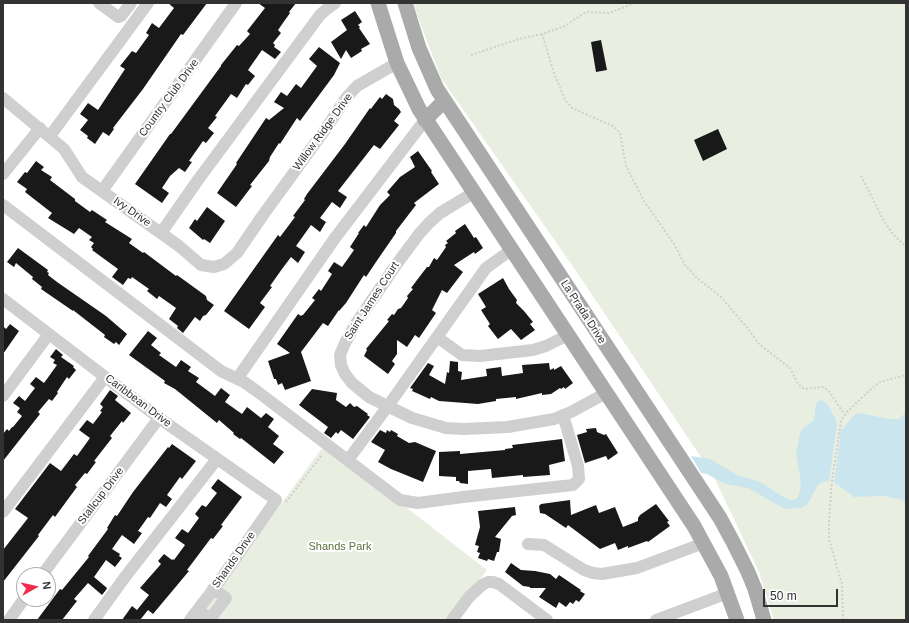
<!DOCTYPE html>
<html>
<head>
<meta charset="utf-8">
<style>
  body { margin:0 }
  #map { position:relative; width:909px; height:623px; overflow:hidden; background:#fff; font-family:Helvetica,sans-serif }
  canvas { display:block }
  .frame { position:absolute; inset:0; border:4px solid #323232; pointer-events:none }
  .north { position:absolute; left:16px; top:567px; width:40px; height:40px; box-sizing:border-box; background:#fff; border:1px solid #adadad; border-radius:50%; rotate:82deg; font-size:11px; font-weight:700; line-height:16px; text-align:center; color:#323232 }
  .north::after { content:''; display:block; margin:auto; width:14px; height:18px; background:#f12c4d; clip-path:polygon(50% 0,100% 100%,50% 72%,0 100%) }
  .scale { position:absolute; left:763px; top:589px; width:75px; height:18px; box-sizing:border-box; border:2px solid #323232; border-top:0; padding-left:5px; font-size:12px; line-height:14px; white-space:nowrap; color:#323232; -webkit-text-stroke:3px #fff; paint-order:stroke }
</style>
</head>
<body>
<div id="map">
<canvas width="909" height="623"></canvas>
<div class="frame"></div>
<div class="north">N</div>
<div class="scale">50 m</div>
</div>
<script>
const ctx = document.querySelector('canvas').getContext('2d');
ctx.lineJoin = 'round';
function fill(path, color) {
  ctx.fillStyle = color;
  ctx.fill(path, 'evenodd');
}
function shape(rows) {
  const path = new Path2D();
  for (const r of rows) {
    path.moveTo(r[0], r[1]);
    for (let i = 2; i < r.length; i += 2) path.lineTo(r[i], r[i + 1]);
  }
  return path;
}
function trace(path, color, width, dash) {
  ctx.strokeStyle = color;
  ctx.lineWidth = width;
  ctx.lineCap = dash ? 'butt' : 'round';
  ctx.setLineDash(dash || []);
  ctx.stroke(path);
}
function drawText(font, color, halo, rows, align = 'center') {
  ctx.font = font + ' Helvetica,sans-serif';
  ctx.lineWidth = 4;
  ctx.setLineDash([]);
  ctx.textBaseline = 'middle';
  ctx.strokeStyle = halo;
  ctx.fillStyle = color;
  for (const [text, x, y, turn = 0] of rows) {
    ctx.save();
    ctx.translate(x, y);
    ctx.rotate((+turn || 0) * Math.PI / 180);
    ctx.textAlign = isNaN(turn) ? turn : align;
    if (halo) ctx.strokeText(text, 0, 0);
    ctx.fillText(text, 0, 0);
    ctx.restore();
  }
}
fill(shape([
  [414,3,906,3,906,620,774,620,759,572,713,475,574,268,441,78,413,4],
  [325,444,487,570,450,620,196,620]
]), '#e9efe0');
fill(shape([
  [820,400,825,402,828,405,835,418,837,425,829,481,823,482,818,485,807,505,801,508,785,509,748,488,725,484,707,474,701,473,691,456,710,459,737,475,760,482,787,499,793,500,796,499,799,495,801,482,796,453,800,433,803,428,814,420,816,403],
  [906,412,906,503,900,499,883,496,854,497,834,482,841,430,846,426,850,419,855,414,859,413,889,419,899,419]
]), '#cbe5ef');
fill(shape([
  [168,3,207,3,183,35,181,34,143,89,113,128,114,129,109,136,103,132,95,144,87,138,88,136,80,130,88,120,80,114,88,103,98,110,125,69,120,66,132,51,136,53,149,35,146,33,152,23,159,28,174,8],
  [258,3,296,3,289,12,290,13,278,30,281,33,273,43,275,45,274,47,281,52,275,59,262,50,248,70,255,76,248,85,246,84,237,98,231,94,215,116,217,117,208,128,214,133,206,143,203,141,189,161,192,162,185,172,179,168,170,176,162,188,169,193,162,203,135,184,170,134,171,134,221,66,221,65,237,45,239,46,250,34,247,31,265,8],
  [355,11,362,22,358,25,360,27,359,28,370,44,361,49,362,51,351,58,346,50,341,59,331,42,347,30,341,20],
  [601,40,607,70,596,72,591,42],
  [319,47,340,63,334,75,300,121,297,118,280,144,279,143,270,157,269,161,250,185,252,186,236,207,217,193,237,164,236,163,266,118,269,120,284,108,274,102,281,92,287,96,296,84,301,88,317,66,309,59],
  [386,94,393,99,394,105,399,109,401,112,394,121,399,125,380,149,374,145,338,191,347,197,340,208,332,202,320,218,326,222,320,232,311,225,296,246,305,252,298,263,291,257,282,269,270,286,272,287,260,303,265,307,249,329,224,311,278,235,280,237,295,217,293,216,305,200,304,199,307,194,345,144,370,108,371,109,373,106,380,97,382,99],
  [718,129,727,149,703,161,694,140],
  [418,151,432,171,431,172,439,184,414,203,416,205,396,231,396,233,376,262,366,277,364,275,346,303,339,311,339,310,328,326,323,323,301,352,311,381,285,390,282,383,278,385,276,379,274,379,268,361,290,353,277,344,298,314,301,316,302,315,303,315,315,300,312,298,319,289,321,291,332,274,328,271,334,262,342,267,354,250,350,247,359,233,358,233,364,225,366,227,380,205,390,195,387,192,400,177,415,167,410,157],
  [36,161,44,167,41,170,52,177,50,180,75,199,75,201,90,212,92,210,107,220,105,222,132,239,129,243,143,253,144,252,176,276,177,275,206,296,207,300,214,305,206,315,203,316,200,321,195,317,183,333,177,328,178,326,169,319,176,308,159,296,157,299,147,291,149,289,132,277,131,279,128,278,123,285,112,277,118,269,92,250,93,249,91,247,94,243,89,240,92,237,79,228,74,234,48,218,52,213,25,192,27,189,17,182,25,172,27,173],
  [207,207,225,221,210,243,204,239,203,240,189,228,195,219,197,221],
  [465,224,474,238,476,237,483,248,475,254,474,252,454,265,463,272,447,293,442,290,432,310,436,313,419,338,415,335,407,347,397,340,397,354,392,361,395,364,388,374,364,356,367,350,366,349,389,321,387,320,392,314,394,315,398,309,401,308,408,298,407,296,413,289,411,288,417,280,427,267,429,267,434,258,437,260,446,247,445,245,448,243,446,241,456,233,455,231],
  [18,248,48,270,47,272,49,273,48,275,57,282,106,316,127,334,119,345,116,342,114,344,104,337,105,335,73,310,73,311,41,289,42,287,32,279,33,277,16,263,14,267,7,262],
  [503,278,509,289,517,300,516,303,524,311,533,322,530,324,535,330,521,340,511,329,498,339,488,326,490,324,481,310,486,307,478,294],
  [10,324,19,331,3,354,3,326,6,329],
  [148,331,157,338,151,345,161,353,159,355,176,367,181,360,191,367,188,371,199,378,196,382,215,396,221,388,230,395,225,402,242,414,247,407,261,418,266,413,274,419,268,427,279,436,273,444,284,452,274,464,241,438,240,439,233,434,234,433,219,420,217,423,175,389,164,383,165,381,129,355],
  [56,349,63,355,61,357,74,366,73,367,76,370,69,379,67,377,57,392,58,393,52,401,49,399,38,412,40,414,3,461,3,434,7,429,9,431,12,427,13,427,22,416,17,412,20,408,13,403,19,396,25,401,35,388,30,384,36,377,44,383,57,365,53,363,55,360,50,357],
  [450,361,458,362,458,371,462,372,461,380,487,376,486,369,501,367,502,376,523,373,522,365,549,363,550,370,554,368,554,370,561,366,573,383,565,389,564,387,561,389,560,388,551,394,542,395,542,393,516,399,516,397,496,399,496,401,478,404,439,401,431,397,430,399,412,391,413,389,410,388,428,363,434,366,429,375,445,384,447,372,449,373],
  [312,389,337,393,336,400,346,407,350,403,354,407,357,406,368,414,367,415,370,417,353,439,341,430,338,434,336,432,331,438,324,433,328,427,299,405],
  [110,390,118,396,115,400,131,413,123,423,122,421,110,436,112,438,94,461,96,462,87,474,85,473,75,485,77,487,63,506,55,517,53,515,38,535,39,536,3,582,3,550,28,518,15,509,50,463,61,471,74,454,77,456,90,438,79,430,87,420,93,424,102,412,100,411,103,407,100,404],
  [596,428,597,432,604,435,606,434,618,453,608,460,606,456,585,463,577,435,587,432,586,429],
  [380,430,386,433,387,430,390,432,391,430,398,434,397,436,409,443,415,442,436,451,423,482,391,469,378,462,385,450,371,442],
  [562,439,565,461,549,465,550,475,523,477,523,475,492,478,491,469,468,471,468,484,460,483,459,481,456,481,456,477,439,476,439,452,460,451,460,454,505,450,505,449,513,448,512,445],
  [172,444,196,461,182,479,180,477,167,495,172,499,166,507,160,503,150,518,148,517,138,531,142,533,134,544,122,535,112,549,120,554,119,556,122,558,115,567,106,560,94,577,107,588,106,590,102,595,88,583,74,599,77,601,62,620,37,620,60,589,62,590,89,557,88,556,108,529,107,528,115,515,117,516,133,492,168,447,169,448],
  [218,479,242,497,221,525,223,526,213,539,211,538,187,570,189,571,153,614,148,610,140,620,122,620,132,606,137,610,149,595,140,588,161,564,158,561,164,554,172,560,173,559,174,560,185,545,175,538,182,529,188,533,199,518,195,514,202,505,206,507,217,493,211,488],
  [570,500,571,515,596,505,599,513,615,507,623,527,638,521,638,518,640,515,656,504,669,521,667,522,670,526,648,542,647,541,628,548,628,546,618,550,615,543,600,549,568,525,566,528,545,514,540,513,539,506,541,504],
  [515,507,516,515,512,516,495,537,501,539,499,552,497,552,494,561,488,559,487,561,478,558,480,553,477,552,479,546,475,545,480,527,478,511],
  [511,563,521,570,535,571,550,574,556,579,559,575,581,590,580,591,585,594,579,602,576,600,573,604,570,602,566,607,559,602,556,608,539,597,546,588,530,588,530,587,523,586,505,572]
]), '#191919');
trace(shape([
  [635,3,609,13,586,12,565,26,542,34,554,73,565,100,572,108,613,126,620,133,626,166,644,201,674,244,685,265,697,278,720,296,749,330,759,344,790,368,797,382,801,387,805,389,822,387,828,390,845,415],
  [471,55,519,39,542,34],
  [861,176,884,221,893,234,906,247],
  [286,502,322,455],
  [843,620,842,584,829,539,829,522,832,480,841,421,846,413,872,388,880,382,906,375]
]), '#cfcfcf', 2, [2, 2]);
trace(shape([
  [99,3,118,17,121,16,131,3],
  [3,98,64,149,82,177,179,246,201,265,214,267,224,264,237,253,263,215,327,127,346,98,357,86,397,63],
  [50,136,148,3],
  [3,174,40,128],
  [102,191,236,3],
  [473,193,440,213,429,223,419,234,396,265,355,325,345,343,340,355,341,365,345,374,352,383,369,397,412,418,446,428,464,429,508,427,554,419,571,412,606,393],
  [3,205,221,371,244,382,258,392,400,500,418,503,463,497,573,485,579,479,578,466,563,415],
  [161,233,198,180,320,15,328,8,335,3],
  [3,299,159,418,276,500,216,586,190,620],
  [437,337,462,355,480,356,533,350,546,346,568,335],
  [237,379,335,238,425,120],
  [3,396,49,334],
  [348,460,388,406,486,268,511,250],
  [3,512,105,377],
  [528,544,544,545,584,570,593,573,602,574,637,568,704,543],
  [42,575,159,418],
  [198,610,210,619,226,598,213,589],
  [9,620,24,599],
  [94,620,125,577,217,459],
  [452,620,469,597,482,585,488,582,493,582,499,584,547,620],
  [656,620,728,593]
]), '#cfcfcf', 12);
trace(shape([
  [378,3,397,63,419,109,694,526,721,576,737,620],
  [405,3,419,48,437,89,720,518,733,542,748,572,755,589,764,620],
  [425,120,444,101]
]), '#aaa', 15);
drawText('11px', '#323232', '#fff', [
  ["Country Club Drive",169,98,-54],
  ["Willow Ridge Drive",323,132,-54],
  ["Ivy Drive",132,212,35],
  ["Saint James Court",372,301,-57],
  ["La Prada Drive",583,312,57],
  ["Caribbean Drive",138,401,37],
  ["Stallcup Drive",101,496,-53],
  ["Shands Drive",234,560,-55]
]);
drawText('11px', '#5a723b', '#fff', [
  ["Shands Park",340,547]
]);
</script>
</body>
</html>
